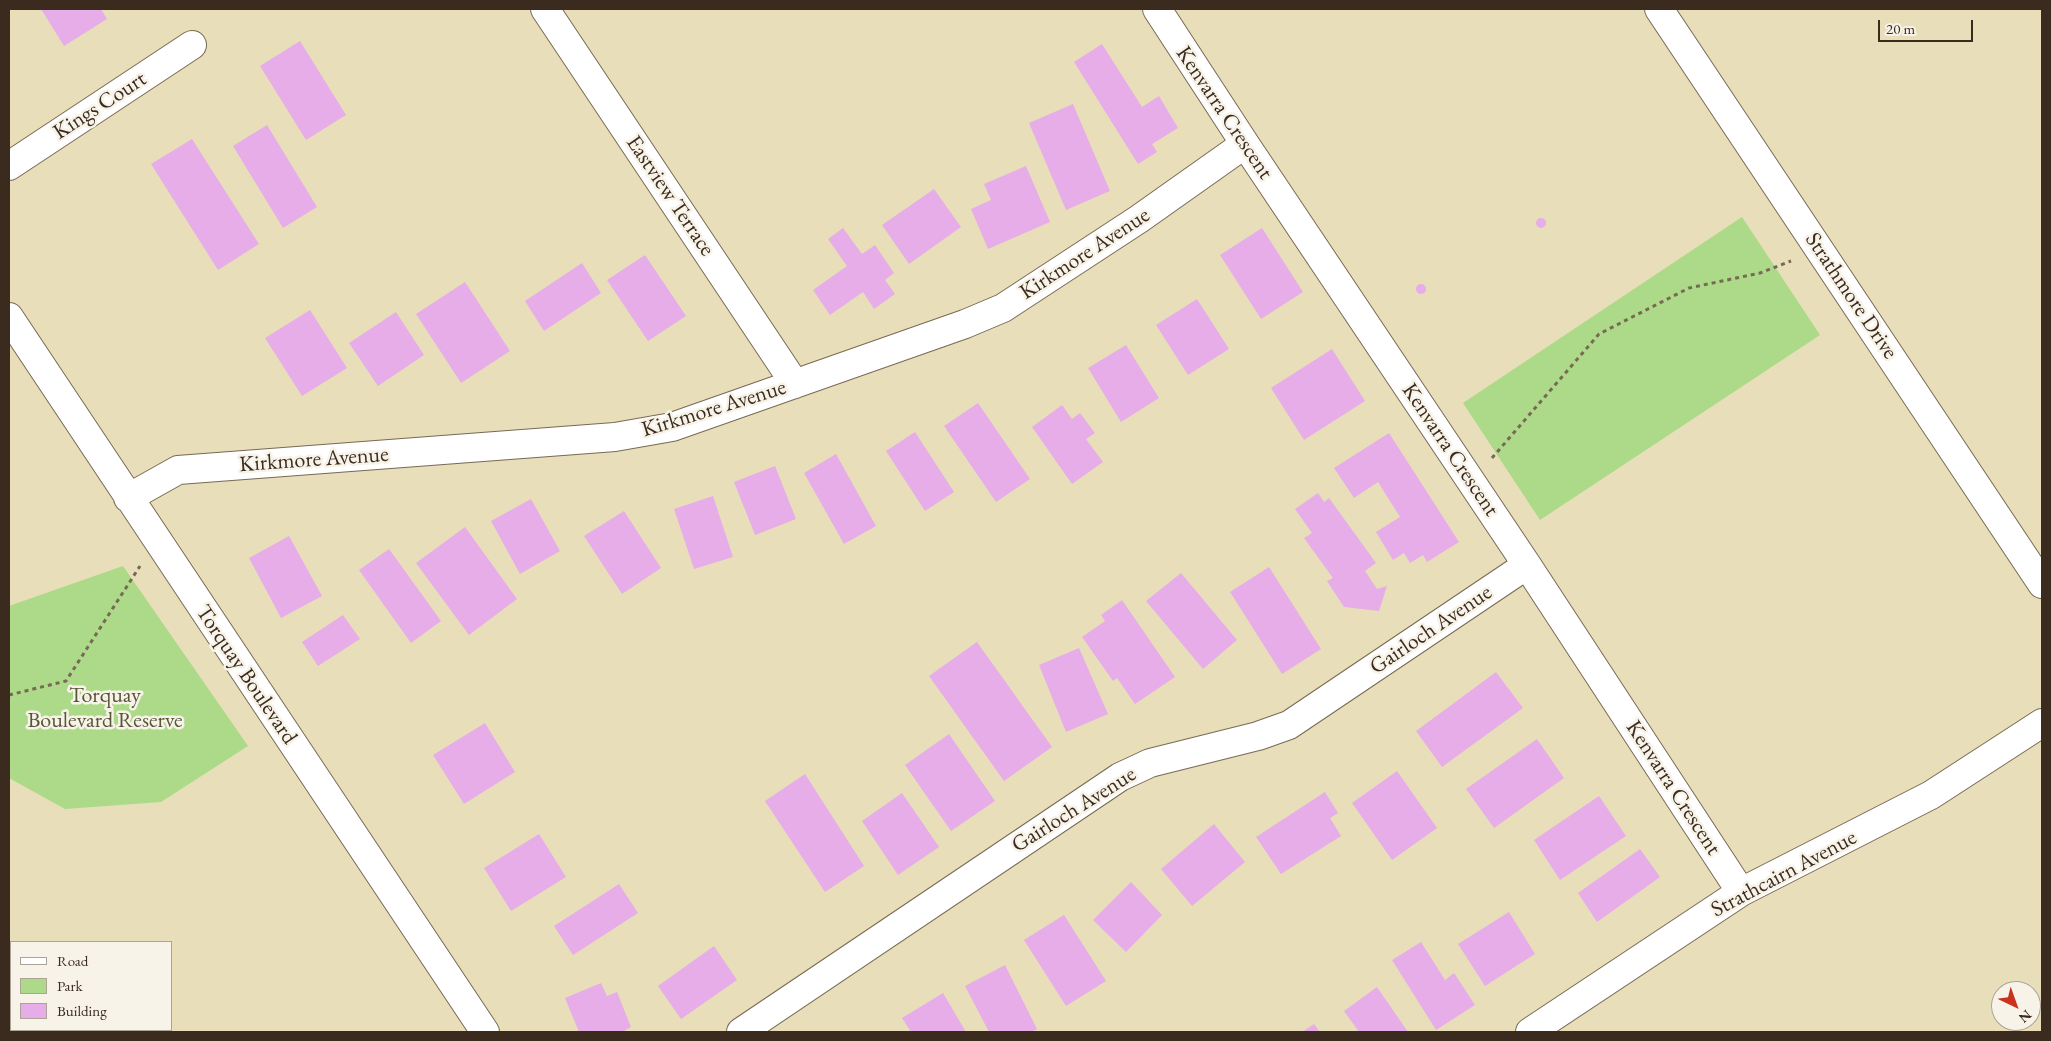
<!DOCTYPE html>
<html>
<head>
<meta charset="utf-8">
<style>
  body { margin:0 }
  #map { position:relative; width:2051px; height:1041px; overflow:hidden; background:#e8deba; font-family:"EB Garamond",serif }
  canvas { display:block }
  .frame { position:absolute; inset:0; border:10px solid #3b2a1e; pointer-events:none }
  .legend { position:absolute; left:10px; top:941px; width:162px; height:90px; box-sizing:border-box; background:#f7f3e8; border:1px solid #aca397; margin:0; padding:6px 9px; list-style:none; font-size:15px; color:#3b2a1e }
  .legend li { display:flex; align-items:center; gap:10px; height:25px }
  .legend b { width:25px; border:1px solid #aca397 }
  .north { position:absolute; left:1991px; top:981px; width:50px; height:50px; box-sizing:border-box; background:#f7f3e8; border:1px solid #aca397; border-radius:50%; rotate:138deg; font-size:14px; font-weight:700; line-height:20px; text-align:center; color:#3b2a1e }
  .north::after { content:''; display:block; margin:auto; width:18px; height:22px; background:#c8321e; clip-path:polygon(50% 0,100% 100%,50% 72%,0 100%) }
  .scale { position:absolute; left:1878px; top:20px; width:95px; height:22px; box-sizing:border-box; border:2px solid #3b2a1e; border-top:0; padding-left:6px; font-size:15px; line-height:18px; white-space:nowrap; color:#3b2a1e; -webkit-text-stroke:4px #f7f3e8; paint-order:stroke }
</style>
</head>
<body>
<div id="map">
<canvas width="2051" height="1041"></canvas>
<div class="frame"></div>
<ul class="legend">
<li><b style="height:6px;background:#fff"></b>Road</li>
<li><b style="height:14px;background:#acda88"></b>Park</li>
<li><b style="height:14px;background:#e6ade9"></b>Building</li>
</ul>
<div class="north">N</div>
<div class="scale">20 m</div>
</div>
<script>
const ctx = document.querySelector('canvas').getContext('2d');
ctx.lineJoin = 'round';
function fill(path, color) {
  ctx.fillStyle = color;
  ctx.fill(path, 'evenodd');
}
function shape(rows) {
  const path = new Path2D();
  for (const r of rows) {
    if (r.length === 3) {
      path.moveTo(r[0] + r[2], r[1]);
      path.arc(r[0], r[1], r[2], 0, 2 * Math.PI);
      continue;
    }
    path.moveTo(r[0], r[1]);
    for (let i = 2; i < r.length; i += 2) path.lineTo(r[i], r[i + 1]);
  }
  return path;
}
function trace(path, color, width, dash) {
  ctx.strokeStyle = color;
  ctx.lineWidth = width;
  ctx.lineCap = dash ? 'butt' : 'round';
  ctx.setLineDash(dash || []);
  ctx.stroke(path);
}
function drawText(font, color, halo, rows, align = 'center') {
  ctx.font = font + ' "EB Garamond",serif';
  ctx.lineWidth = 5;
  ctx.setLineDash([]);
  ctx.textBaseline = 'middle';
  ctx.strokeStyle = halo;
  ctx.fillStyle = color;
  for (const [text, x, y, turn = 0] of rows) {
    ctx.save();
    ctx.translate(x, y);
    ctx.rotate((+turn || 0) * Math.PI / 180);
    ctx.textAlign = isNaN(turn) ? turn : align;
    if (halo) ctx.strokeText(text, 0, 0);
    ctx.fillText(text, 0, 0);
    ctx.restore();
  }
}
fill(shape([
  [1742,217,1820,335,1540,520,1463,403],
  [123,566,248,746,161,802,65,809,9,778,9,606]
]), '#acda88');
fill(shape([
  [41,9,101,9,107,19,64,46],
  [300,41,346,115,306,140,260,66],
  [1102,44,1142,107,1159,96,1178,128,1152,144,1157,152,1138,164,1074,62],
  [1073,104,1110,191,1066,210,1029,123],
  [267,125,317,207,283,228,233,146],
  [192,139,259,244,218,270,151,164],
  [1026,166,1050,222,988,249,971,209,991,200,984,184],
  [934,189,961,227,909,264,882,225],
  [1541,223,5],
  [843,228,862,254,875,245,894,273,885,280,895,294,874,309,863,292,830,315,813,290,847,266,828,239],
  [1262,228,1303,292,1261,319,1220,255],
  [645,255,686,316,648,341,607,280],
  [582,263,601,293,544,331,525,301],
  [465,282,510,351,461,383,416,314],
  [1421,289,5],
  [1197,299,1229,349,1188,375,1156,325],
  [310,310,347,368,302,396,265,338],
  [396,312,424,355,378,386,349,343],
  [1126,345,1159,398,1121,422,1088,368],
  [1332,349,1365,401,1304,440,1271,388],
  [978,403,1030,479,996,502,944,426],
  [1062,405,1072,419,1080,413,1095,433,1086,439,1103,462,1072,484,1032,427],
  [915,432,954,492,925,511,886,451],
  [1389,433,1459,542,1427,562,1423,555,1410,563,1404,553,1393,560,1376,532,1400,517,1378,482,1354,498,1334,468],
  [836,454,876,526,844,544,804,473],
  [775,466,796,519,755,535,734,482],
  [1318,493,1324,502,1329,498,1376,563,1365,571,1377,589,1387,586,1379,611,1344,607,1327,581,1333,578,1304,538,1312,533,1295,509],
  [713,496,733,557,694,569,674,509],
  [531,499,560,551,520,574,491,521],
  [624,511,661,568,622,594,584,536],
  [465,527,517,599,469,635,416,563],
  [289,536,322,596,281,618,249,558],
  [389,549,441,621,411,643,359,570],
  [1269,567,1321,649,1282,674,1230,592],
  [1181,573,1237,640,1203,669,1146,601],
  [1122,600,1175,677,1135,704,1117,678,1113,681,1082,637,1105,621,1101,615],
  [343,615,360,639,318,666,302,642],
  [977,642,1052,747,1004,781,929,676],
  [1079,648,1108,714,1066,732,1039,665],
  [1496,672,1523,708,1442,767,1416,731],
  [485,723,515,772,464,804,433,755],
  [949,734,995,801,951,831,905,765],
  [1537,739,1564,778,1494,828,1466,789],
  [1397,771,1437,828,1392,860,1352,803],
  [805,774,864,866,825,892,765,801],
  [1325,792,1338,813,1330,818,1341,836,1281,874,1256,837],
  [902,793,939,847,898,875,862,821],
  [1599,796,1626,836,1560,880,1534,840],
  [1214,824,1245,862,1192,906,1161,869],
  [539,834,566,877,511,911,484,868],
  [1640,849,1660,877,1597,922,1578,893],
  [1131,882,1162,915,1126,952,1093,920],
  [619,884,638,913,573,955,554,926],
  [1509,912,1535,954,1485,986,1458,944],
  [1064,915,1106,981,1066,1006,1024,940],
  [1421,942,1445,980,1454,973,1475,1005,1436,1030,1392,960],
  [714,946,737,980,681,1019,658,986],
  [1005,965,1037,1029,1031,1032,989,1032,965,986],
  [601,983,607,996,617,992,631,1027,622,1032,579,1032,565,998],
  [1377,987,1408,1032,1359,1032,1344,1011],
  [943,993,966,1032,911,1032,902,1018],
  [1314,1024,1320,1032,1302,1032]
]), '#e6ade9');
const street = shape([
  [545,9,795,384],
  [1157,9,1245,144,1527,565,1741,892],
  [1659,9,2042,584],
  [9,166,192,45],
  [9,317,485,1032],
  [128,498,178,470,615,437,672,427,965,324,1003,308,1139,219,1245,144],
  [741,1032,1120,777,1150,763,1258,736,1289,725,1527,565],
  [1530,1032,1741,892,1931,795,2042,723]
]);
trace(street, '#786955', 30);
trace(shape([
  [1492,458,1599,334,1689,288,1760,273,1791,261],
  [9,695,66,681,140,566]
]), '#786955', 3, [4, 4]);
trace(street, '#fff', 28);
drawText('22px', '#3b2a1e', '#f7f3e8', [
  ["Kings Court",100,106,-33],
  ["Kenvarra Crescent",1224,113,56],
  ["Eastview Terrace",670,196,56],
  ["Kirkmore Avenue",1085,254,-33],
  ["Strathmore Drive",1851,296,56],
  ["Kirkmore Avenue",714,409,-17],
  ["Kenvarra Crescent",1450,450,56],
  ["Kirkmore Avenue",314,460,-4],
  ["Gairloch Avenue",1431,630,-34],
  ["Torquay Boulevard",246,675,56],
  ["Kenvarra Crescent",1673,788,57],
  ["Gairloch Avenue",1074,810,-32],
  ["Strathcairn Avenue",1784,874,-28]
]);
drawText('22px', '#575638', '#f7f3e8', [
  ["Torquay",105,696],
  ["Boulevard Reserve",105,721]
]);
</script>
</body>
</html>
